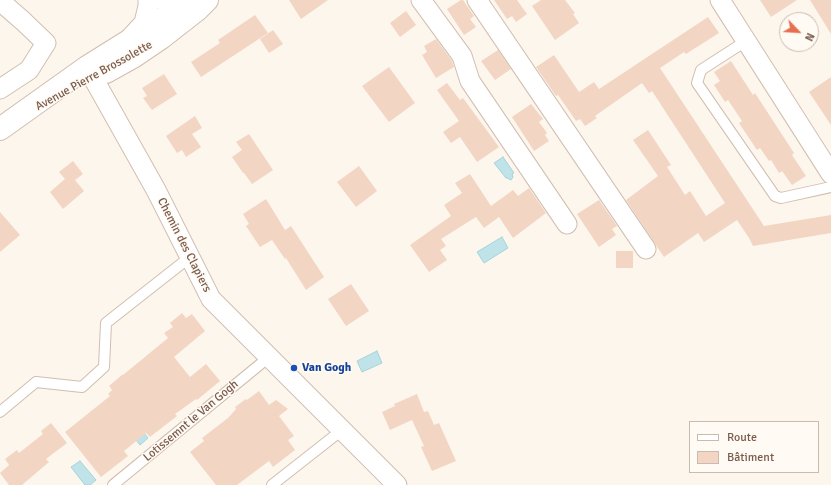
<!DOCTYPE html>
<html>
<head>
<meta charset="utf-8">
<style>
  body { margin:0 }
  #map { position:relative; width:831px; height:485px; overflow:hidden; background:#fdf6ec; font-family:Signika,sans-serif }
  canvas { display:block }
  .legend { position:absolute; left:689px; top:421px; width:130px; height:52px; box-sizing:border-box; background:#fffaf3; border:1px solid #cabbb1; margin:0; padding:5px 7px; list-style:none; font-size:12px; color:#7a5c4d }
  .legend li { display:flex; align-items:center; gap:8px; height:20px }
  .legend b { width:20px; border:1px solid #cabbb1 }
  .north { position:absolute; left:779px; top:12px; width:40px; height:40px; box-sizing:border-box; background:#fffaf3; border:1px solid #cabbb1; border-radius:50%; rotate:115deg; font-size:11px; font-weight:700; line-height:16px; text-align:center; color:#7a5c4d }
  .north::after { content:''; display:block; margin:auto; width:14px; height:18px; background:#e76f51; clip-path:polygon(50% 0,100% 100%,50% 72%,0 100%) }
</style>
</head>
<body>
<div id="map">
<canvas width="831" height="485"></canvas>
<ul class="legend">
<li><b style="height:5px;background:#fff"></b>Route</li>
<li><b style="height:11px;background:#f3d5c3"></b>Bâtiment</li>
</ul>
<div class="north">N</div>
</div>
<script>
const ctx = document.querySelector('canvas').getContext('2d');
ctx.lineJoin = 'round';
function fill(path, color) {
  ctx.fillStyle = color;
  ctx.fill(path, 'evenodd');
}
function shape(rows) {
  const path = new Path2D();
  for (const r of rows) {
    path.moveTo(r[0], r[1]);
    for (let i = 2; i < r.length; i += 2) path.lineTo(r[i], r[i + 1]);
  }
  return path;
}
function trace(path, color, width, dash) {
  ctx.strokeStyle = color;
  ctx.lineWidth = width;
  ctx.lineCap = dash ? 'butt' : 'round';
  ctx.setLineDash(dash || []);
  ctx.stroke(path);
}
function drawText(font, color, halo, rows, align = 'center') {
  ctx.font = font + ' Signika,sans-serif';
  ctx.lineWidth = 3;
  ctx.setLineDash([]);
  ctx.textBaseline = 'middle';
  ctx.strokeStyle = halo;
  ctx.fillStyle = color;
  for (const [text, x, y, turn = 0] of rows) {
    ctx.save();
    ctx.translate(x, y);
    ctx.rotate((+turn || 0) * Math.PI / 180);
    ctx.textAlign = isNaN(turn) ? turn : align;
    if (halo) ctx.strokeText(text, 0, 0);
    ctx.fillText(text, 0, 0);
    ctx.restore();
  }
}
const water = shape([
  [503,157,514,173,512,174,513,177,511,180,507,178,506,178,494,163,503,157],
  [502,237,508,248,484,263,477,252,502,237],
  [377,351,382,363,362,372,357,361,377,351],
  [136,423,148,438,140,445,127,429,136,423],
  [80,461,96,480,90,485,85,485,71,467,80,461]
]);
fill(water, '#bfe3e8');
trace(water, '#a5d3da', 1);
fill(shape([
  [289,0,328,0,301,19],
  [461,0,463,0,474,16,470,19,476,27,464,35,447,9],
  [494,0,517,0,527,14,516,22,512,16,507,19],
  [541,0,565,0,575,13,573,14,579,23,555,40,532,6],
  [760,0,797,0,771,17],
  [810,0,831,0,831,34],
  [406,11,416,25,400,37,390,23],
  [255,15,268,33,201,77,191,62,220,43,218,40],
  [708,17,719,33,686,54,684,52,660,68,764,226,831,215,831,233,753,246,749,238,737,220,704,242,698,233,664,257,626,200,658,176,633,140,648,130,671,165,667,167,685,195,690,191,706,216,725,203,652,91,649,93,642,83,595,116,597,118,585,126,580,119,576,121,558,95,556,96,536,67,554,55,579,92,594,82,599,89],
  [273,30,283,44,269,53,260,39],
  [436,39,452,61,454,67,436,78,422,55,427,52,424,46],
  [498,50,511,69,495,80,481,61],
  [731,61,753,95,755,93,794,153,792,155,806,176,792,185,782,171,779,173,771,160,769,161,760,148,757,150,739,123,742,121,728,100,725,102,714,85,720,81,714,72],
  [389,67,415,103,389,122,362,86],
  [164,74,177,94,152,110,143,98,147,96,142,88],
  [831,77,831,125,809,92],
  [447,83,460,100,463,98,499,147,477,162,460,137,451,143,443,132,459,121,437,90],
  [531,104,543,119,539,122,547,133,545,135,549,141,534,151,512,117],
  [195,116,202,128,192,134,201,147,186,157,182,150,177,153,166,136],
  [249,134,273,170,252,184,244,173,243,173,232,157,242,150,236,142],
  [73,161,83,174,75,180,84,191,63,209,50,192,65,179,59,172],
  [359,166,377,191,356,207,337,182],
  [470,174,491,206,513,190,518,196,529,188,546,213,513,238,499,217,484,228,476,217,441,239,446,246,440,250,447,260,429,272,410,245,451,216,444,205,462,193,455,183],
  [266,199,285,230,291,226,324,277,306,290,286,258,285,259,272,240,260,247,246,226,249,224,243,214],
  [599,200,617,226,612,229,616,235,599,247,577,214],
  [0,212,20,235,0,252],
  [616,251,633,251,633,268,616,268],
  [351,284,369,311,346,326,328,299],
  [182,313,186,318,192,314,205,331,174,357,190,377,206,364,220,381,197,400,196,399,175,414,177,416,150,437,146,433,124,451,128,456,101,477,65,432,110,396,108,394,112,390,109,386,123,374,123,375,168,338,164,333,173,327,170,323],
  [259,391,269,405,276,400,288,409,279,416,294,436,288,440,295,450,273,467,269,461,237,485,216,485,190,452,204,441,202,438,228,418,236,409,235,407,246,399,247,400],
  [417,394,424,412,428,411,434,425,439,423,456,461,432,471,421,447,424,446,412,420,390,430,382,412,395,406,394,404],
  [51,423,67,443,46,459,49,462,22,485,9,485,0,473,9,465,5,459,17,450,19,453,43,434,41,431]
]), '#f3d5c3');
const service = shape([
  [746,41,701,70,697,83,775,196,781,198,831,187],
  [0,412,36,382,82,387,104,367,106,323,190,257],
  [113,485,269,357],
  [272,485,342,430]
]);
const minor = shape([
  [164,0,179,24],
  [421,0,462,56,470,81,567,224],
  [477,0,646,249],
  [720,0,831,174],
  [0,1,23,21,46,43,29,70,0,89],
  [131,37,144,23,148,6,148,0],
  [87,67,156,190,211,299,397,485]
]);
const tertiary = shape([
  [106,72,133,57,161,38,198,9,207,0],
  [0,129,87,67,151,27,187,0]
]);
trace(service, '#d1beb0', 12);
trace(minor, '#d1beb0', 21);
trace(tertiary, '#d1beb0', 24);
trace(service, '#fff', 10);
trace(minor, '#fff', 19);
trace(tertiary, '#fff', 22);
for (const [x, y, r, color] of [
  [294,368,4,"#1a4fb4"]
]) {
  const dot = new Path2D();
  dot.arc(x, y, r, 0, 2 * Math.PI);
  ctx.fillStyle = color;
  ctx.fill(dot);
  trace(dot, '#fffaf3', 1.5);
}
drawText('12px', '#7a5c4d', '#fffaf3', [
  ["Avenue Pierre Brossolette",94,76,-29],
  ["Chemin des Clapiers",184,245,63],
  ["Lotissemnt le Van Gogh",191,421,-40]
]);
drawText('bold 12px', '#164399', '#fffaf3', [
  ["Van Gogh",302,368]
], 'left');
</script>
</body>
</html>
